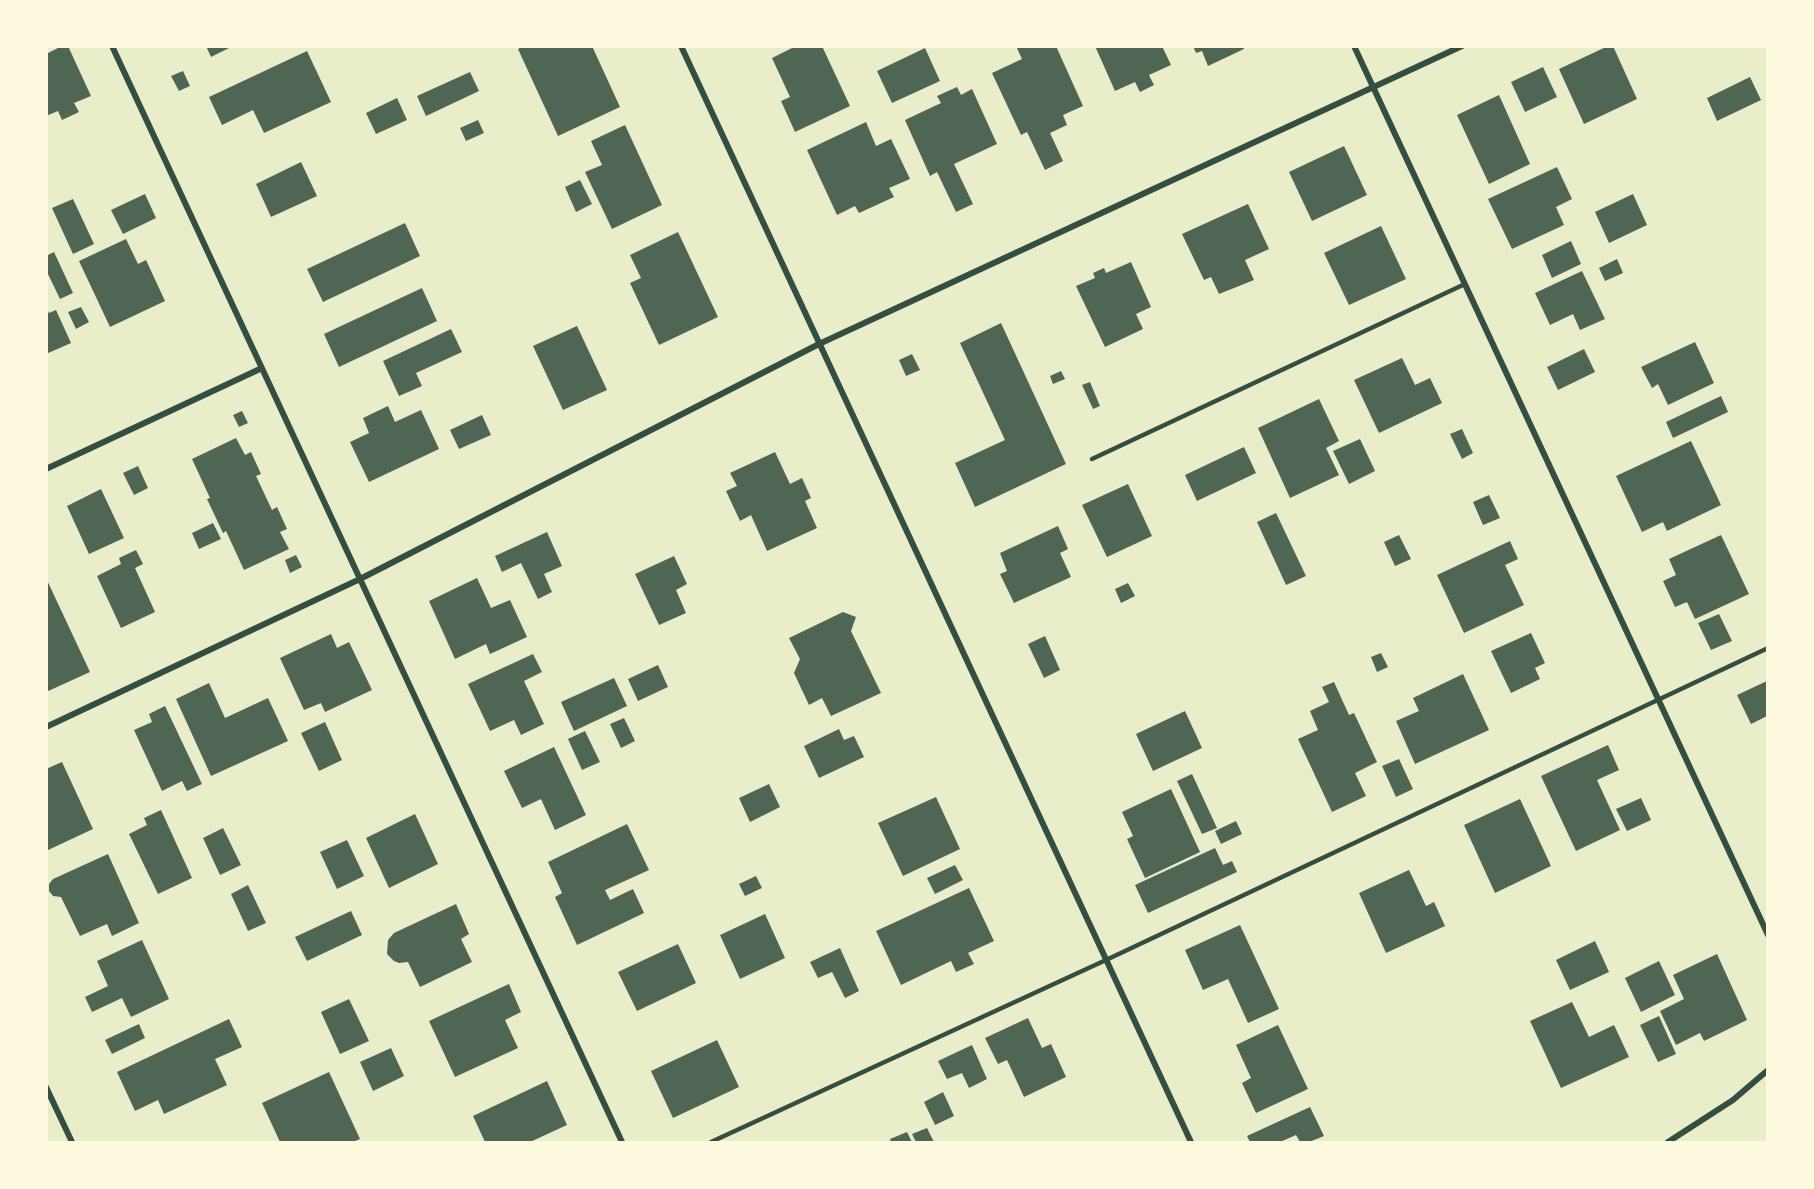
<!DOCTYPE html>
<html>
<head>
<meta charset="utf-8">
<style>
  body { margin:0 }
  #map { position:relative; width:1814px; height:1189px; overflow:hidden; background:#e9edc9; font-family:"Fira Sans",sans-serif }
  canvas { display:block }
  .frame { position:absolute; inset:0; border:48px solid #fefae0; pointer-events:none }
</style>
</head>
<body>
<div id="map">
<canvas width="1814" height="1189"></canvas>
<div class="frame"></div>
</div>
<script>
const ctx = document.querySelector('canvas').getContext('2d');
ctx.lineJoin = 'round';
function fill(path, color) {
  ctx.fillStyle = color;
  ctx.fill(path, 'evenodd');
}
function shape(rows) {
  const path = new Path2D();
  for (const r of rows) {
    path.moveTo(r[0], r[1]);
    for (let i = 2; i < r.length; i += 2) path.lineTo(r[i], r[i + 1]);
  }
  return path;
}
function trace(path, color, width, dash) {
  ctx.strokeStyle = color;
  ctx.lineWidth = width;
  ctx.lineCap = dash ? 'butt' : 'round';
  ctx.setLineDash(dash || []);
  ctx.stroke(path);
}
fill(shape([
  [62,46,68,46,91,96,74,103,79,112,62,120,58,111,46,116,46,54],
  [206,46,233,46,211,57],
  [524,46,592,46,620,107,558,136,518,49],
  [796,46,822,46,850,106,795,132,781,101,790,97,772,58],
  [1016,46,1056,46,1083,106,1063,115,1067,125,1050,133,1063,161,1045,170,1027,132,1021,135,992,73,1022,59],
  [1095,46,1162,46,1171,65,1149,75,1154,85,1140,92,1135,82,1115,91],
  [1193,46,1243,46,1244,49,1208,66,1202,51,1196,53],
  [1608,46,1613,46,1637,99,1584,124,1559,69],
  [925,48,940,81,892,103,877,71],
  [307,51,331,102,264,133,253,110,222,125,209,97],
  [1543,67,1557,97,1525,112,1511,82],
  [183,71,190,86,179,91,171,76],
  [470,72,479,91,426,116,417,96],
  [1750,77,1761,100,1717,121,1707,98],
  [957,87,961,95,972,89,997,144,954,164,973,204,956,212,937,172,930,176,905,120,941,103,937,96],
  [1499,95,1530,164,1489,184,1457,115],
  [397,98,407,120,376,134,366,113],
  [478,120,484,133,466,141,460,128],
  [866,122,876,146,891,139,910,179,889,188,894,197,859,213,855,206,837,215,807,150],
  [625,125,662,205,612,229,585,172,602,165,591,141],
  [1344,146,1367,195,1312,221,1289,172],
  [301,162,317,196,271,217,256,184],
  [1557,167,1572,199,1556,207,1564,225,1512,249,1488,199],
  [580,180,592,204,576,212,565,187],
  [145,194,156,218,123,234,111,210],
  [1633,194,1647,225,1609,243,1595,212],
  [73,199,94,244,73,254,52,208],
  [1248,204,1269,249,1245,260,1254,280,1219,294,1211,277,1204,280,1182,234],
  [405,223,420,256,323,302,307,269],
  [1381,226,1406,279,1349,305,1324,253],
  [678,232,718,317,659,345,630,283,641,278,630,255],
  [126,239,138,264,146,260,165,301,110,327,79,261],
  [1571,241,1581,264,1552,278,1542,255],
  [54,252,73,293,60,299,46,270,46,256],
  [1617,259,1623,273,1605,281,1599,268],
  [1131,262,1151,307,1136,314,1143,329,1105,347,1076,286,1095,278,1093,273,1104,268,1106,273],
  [1582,271,1605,319,1580,330,1573,314,1550,325,1535,293],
  [422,288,437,321,339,367,324,334],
  [46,307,49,313,56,310,71,343,46,354],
  [81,307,89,322,76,329,68,312],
  [1001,323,1066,464,975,507,955,463,1005,440,960,343],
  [577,326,607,390,563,410,533,346],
  [451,329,462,352,416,373,422,386,399,396,383,361],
  [1695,342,1714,383,1668,405,1658,384,1652,388,1641,367],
  [1584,349,1595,372,1558,390,1547,367],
  [912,354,920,370,906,376,899,360],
  [1402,358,1415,385,1430,378,1442,403,1379,433,1354,380],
  [1061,371,1065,379,1053,384,1050,376],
  [1090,382,1100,406,1093,409,1082,385],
  [1721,396,1728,412,1673,438,1666,422],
  [1319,399,1339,441,1326,448,1339,475,1290,498,1258,428],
  [388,406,395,422,421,410,439,449,369,482,350,442,369,433,363,418],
  [242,411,248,423,239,427,233,415],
  [482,415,491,435,459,449,450,430],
  [1462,429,1473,453,1462,459,1450,434],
  [236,438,245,455,251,452,261,474,256,476,272,510,277,507,287,529,280,532,289,549,244,570,226,531,223,533,207,499,210,498,192,459],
  [1360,439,1375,471,1349,484,1333,451],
  [1691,441,1721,505,1667,531,1663,522,1642,532,1616,476],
  [1244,447,1256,473,1197,501,1185,475],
  [775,452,790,484,802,478,811,498,805,501,817,528,767,551,751,515,740,521,726,491,737,486,730,473],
  [138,466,148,488,134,495,123,473],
  [1128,484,1152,536,1107,557,1082,505],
  [101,489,124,538,89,554,67,506],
  [1489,495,1500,518,1483,525,1473,502],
  [1276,513,1306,576,1286,585,1257,522],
  [213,523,221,539,199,549,192,533],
  [1058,526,1068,549,1060,553,1071,577,1014,603,1000,574,1007,571,1000,553],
  [547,532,562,566,544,574,552,592,538,599,521,563,502,572,495,556],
  [1399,535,1411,559,1395,566,1384,542],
  [1721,535,1749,594,1695,619,1687,602,1675,607,1663,581,1676,575,1669,559],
  [1510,541,1518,559,1505,565,1524,605,1464,633,1437,575],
  [136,550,143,564,135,568,155,612,121,628,97,576,121,564,119,558],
  [296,555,302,567,290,573,285,560],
  [674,556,687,584,676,590,686,613,659,625,635,574],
  [46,578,90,672,46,692],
  [477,578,491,608,510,600,527,637,490,654,486,644,455,659,429,601],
  [1128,583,1135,596,1121,603,1115,589],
  [843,612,856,617,851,631,881,693,831,716,822,698,809,705,794,673,800,659,789,638],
  [1719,614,1732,641,1711,650,1698,623],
  [1531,633,1545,663,1535,668,1540,679,1511,693,1491,651],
  [331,634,337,648,349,642,372,690,325,712,321,703,304,710,280,658],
  [1045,636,1060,670,1044,678,1028,644],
  [1381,653,1388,667,1377,672,1371,657],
  [533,654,542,672,524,681,544,724,521,735,514,720,490,731,468,684],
  [658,665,668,687,638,701,628,679],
  [1463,674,1489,730,1415,764,1396,721,1419,711,1413,698],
  [614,678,627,706,574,731,561,702],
  [1767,681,1767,716,1751,724,1737,695],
  [1334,682,1349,715,1354,713,1377,762,1355,773,1366,796,1332,812,1298,739,1318,730,1310,711,1329,702,1322,687],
  [209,683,225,718,268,698,288,741,211,776,176,699],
  [165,706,202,784,187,791,182,781,162,791,134,730,152,722,149,714],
  [1185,711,1202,748,1153,771,1136,734],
  [624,718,635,741,621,748,610,724],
  [325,722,342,760,319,771,301,733],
  [839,729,844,740,854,736,864,757,819,778,804,746],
  [585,731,600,762,582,770,568,739],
  [1608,745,1619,770,1597,780,1620,830,1576,851,1541,776],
  [554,747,586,815,555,830,541,799,522,808,504,771],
  [1399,759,1413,789,1396,797,1382,766],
  [62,762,93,829,46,851,46,769],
  [1192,774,1217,828,1202,834,1177,781],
  [769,784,780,807,750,822,739,798],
  [1171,789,1200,852,1145,878,1127,839,1133,836,1122,812],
  [936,797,960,849,903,876,878,823],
  [1641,798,1651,820,1627,831,1616,809],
  [1520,799,1551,866,1495,893,1464,825],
  [161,810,192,878,158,894,129,834,147,825,144,818],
  [415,814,438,864,389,888,366,838],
  [1236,821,1242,834,1221,844,1215,831],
  [627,824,649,870,605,890,610,900,633,889,644,913,577,945,555,897,562,893,548,862],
  [223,828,241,865,220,875,203,838],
  [347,840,364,876,337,889,320,852],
  [1215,848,1223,865,1232,861,1237,872,1148,913,1135,885],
  [108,854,139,923,112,936,107,924,80,936,61,897,53,896,49,891,49,884,53,879],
  [955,865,963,880,935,894,927,878],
  [1409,870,1426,906,1434,902,1445,926,1386,953,1359,893],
  [756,876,762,888,745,896,739,884],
  [248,885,266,923,248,931,231,894],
  [969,888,994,941,968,953,974,964,956,972,951,961,901,985,876,931],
  [456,904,469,934,461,939,472,962,420,987,408,962,399,963,394,961,387,954,388,940,394,933],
  [351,911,362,935,307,961,295,937],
  [765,914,785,958,740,979,720,935],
  [1240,925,1279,1009,1248,1023,1228,979,1203,990,1185,950],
  [142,940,169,999,131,1017,122,998,92,1012,85,997,108,986,97,961],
  [1595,941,1609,972,1570,990,1556,960],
  [678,944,696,983,637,1011,618,972],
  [840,948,859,991,845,998,832,972,818,978,810,962],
  [1717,954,1747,1020,1704,1041,1700,1033,1676,1045,1660,1011,1684,999,1673,975],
  [1659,961,1675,995,1641,1012,1625,978],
  [509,984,521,1012,505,1020,518,1048,455,1077,429,1021],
  [349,999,369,1041,340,1054,321,1012],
  [1572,1002,1589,1037,1614,1025,1629,1057,1561,1088,1530,1021],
  [1659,1016,1676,1054,1658,1062,1640,1025],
  [1028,1018,1042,1048,1051,1044,1066,1077,1024,1097,1007,1060,998,1064,985,1038],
  [229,1019,242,1047,215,1059,227,1085,164,1114,158,1100,135,1111,117,1072],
  [139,1024,145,1038,112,1054,105,1040],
  [1278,1025,1308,1089,1256,1113,1242,1083,1251,1078,1236,1045],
  [717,1040,739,1087,673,1118,651,1071],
  [972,1045,987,1079,969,1088,962,1073,947,1079,938,1061],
  [391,1048,404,1076,373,1091,360,1062],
  [329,1072,360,1139,353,1142,280,1142,262,1103],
  [547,1081,567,1125,530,1142,485,1142,473,1116],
  [943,1092,954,1116,935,1125,924,1102],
  [1310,1107,1324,1136,1309,1142,1300,1142,1296,1135,1280,1142,1250,1142,1247,1136],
  [927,1128,934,1142,916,1142,912,1134],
  [907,1132,912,1142,891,1142,890,1139]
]), '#4f6655');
trace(shape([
  [1092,459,1465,284],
  [711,1142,1106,960,1768,648]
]), '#344e41', 4.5);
trace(shape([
  [112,46,622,1142],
  [681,46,1191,1142],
  [1354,46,1768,935],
  [46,469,262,368],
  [46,727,360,579,819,344,1462,46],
  [46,1087,72,1142],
  [1668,1142,1733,1100,1768,1070]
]), '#344e41', 6);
</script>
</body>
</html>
